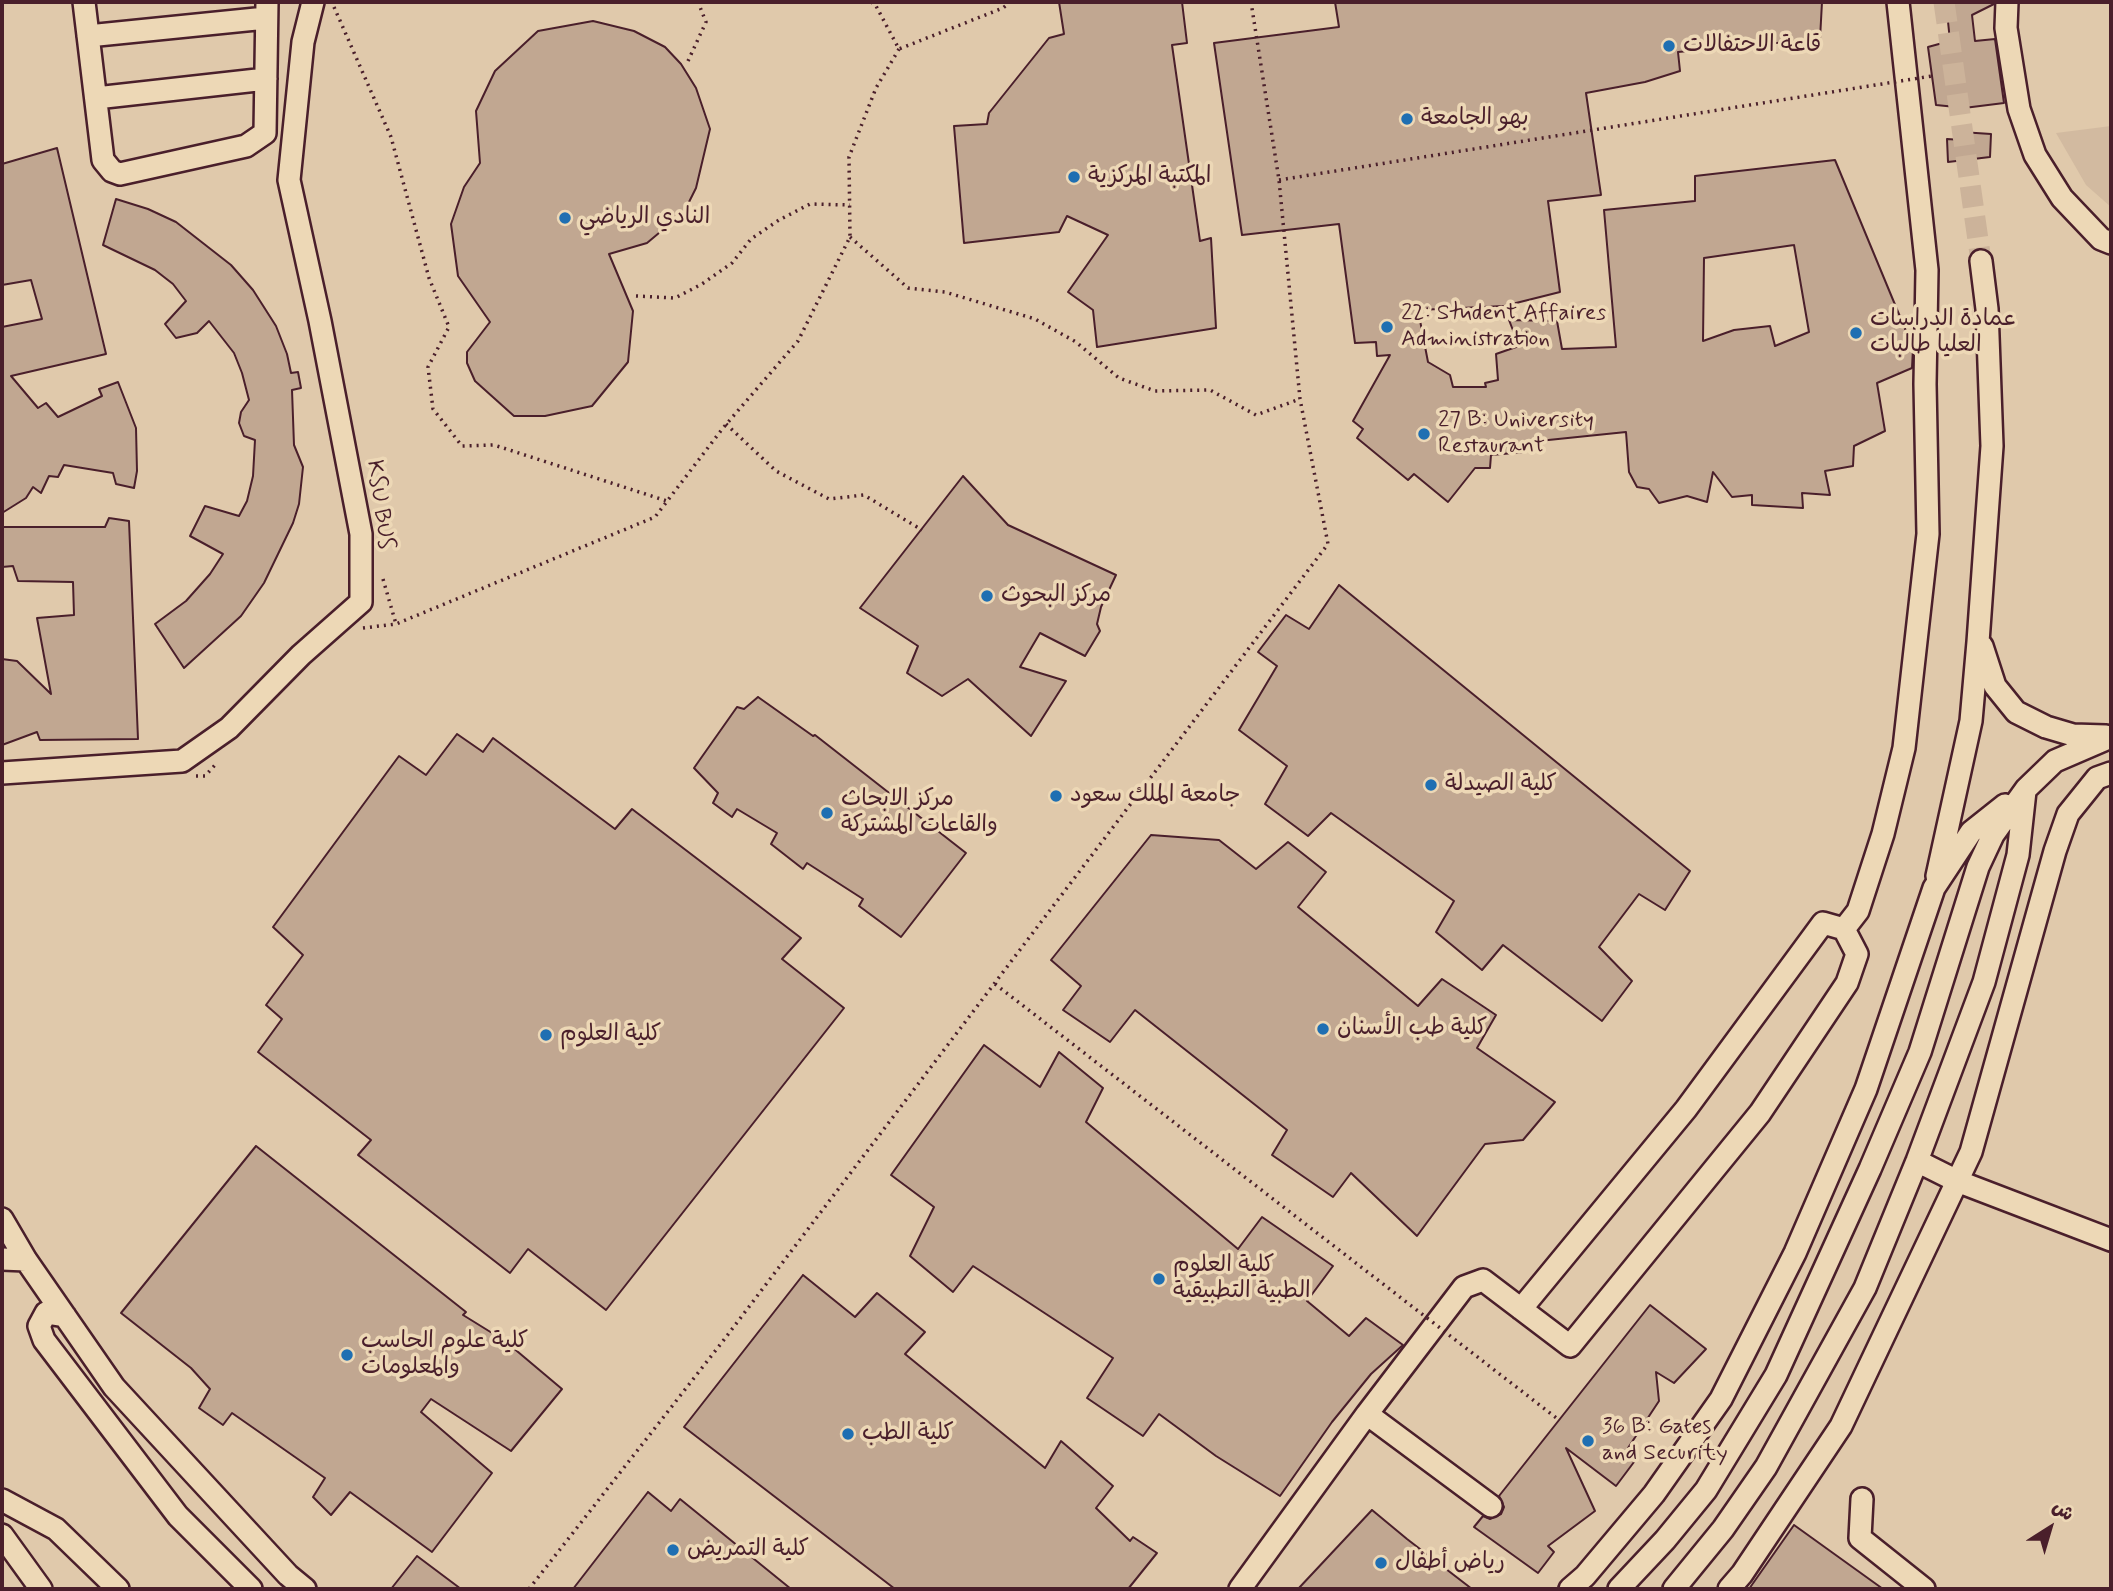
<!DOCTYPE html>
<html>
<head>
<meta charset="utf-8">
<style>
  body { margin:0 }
  #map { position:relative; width:2113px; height:1591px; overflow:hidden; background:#edd8b6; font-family:Mynerve,"Playpen Sans Arabic",sans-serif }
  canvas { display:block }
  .frame { position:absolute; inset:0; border:4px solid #4a1f2b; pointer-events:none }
  .north { position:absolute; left:2015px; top:1493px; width:70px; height:70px; -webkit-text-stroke:5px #edd8b6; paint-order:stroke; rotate:37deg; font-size:19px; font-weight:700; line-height:28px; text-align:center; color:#4a1f2b }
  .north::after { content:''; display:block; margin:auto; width:24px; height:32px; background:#4a1f2b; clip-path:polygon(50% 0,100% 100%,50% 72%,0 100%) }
</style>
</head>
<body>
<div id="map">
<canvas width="2113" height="1591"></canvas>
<div class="frame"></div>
<div class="north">ش</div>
</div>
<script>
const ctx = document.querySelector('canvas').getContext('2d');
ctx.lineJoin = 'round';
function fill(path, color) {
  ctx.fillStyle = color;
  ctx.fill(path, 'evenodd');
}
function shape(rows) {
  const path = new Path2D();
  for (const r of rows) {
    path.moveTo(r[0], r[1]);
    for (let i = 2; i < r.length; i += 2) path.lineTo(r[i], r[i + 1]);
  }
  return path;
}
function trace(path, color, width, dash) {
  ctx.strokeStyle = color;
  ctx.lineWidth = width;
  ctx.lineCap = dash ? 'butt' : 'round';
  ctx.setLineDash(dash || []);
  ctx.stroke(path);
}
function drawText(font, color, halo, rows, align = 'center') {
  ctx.font = font + ' Mynerve,"Playpen Sans Arabic",sans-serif';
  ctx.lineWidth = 7;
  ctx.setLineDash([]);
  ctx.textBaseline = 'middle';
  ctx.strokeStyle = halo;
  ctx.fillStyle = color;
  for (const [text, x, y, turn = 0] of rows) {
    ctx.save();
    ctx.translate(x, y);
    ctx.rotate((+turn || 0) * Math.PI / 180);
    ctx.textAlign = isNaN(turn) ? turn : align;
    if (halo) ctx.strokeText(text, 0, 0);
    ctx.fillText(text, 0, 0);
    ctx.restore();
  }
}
fill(shape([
  [2,2,2111,2,2111,1589,2,1589]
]), '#e0c9ab');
fill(shape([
  [2111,126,2111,207,2086,185,2056,133]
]), '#d2baa0');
const building = shape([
  [1059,2,1182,2,1187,43,1172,45,1200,241,1211,238,1216,328,1097,347,1093,310,1068,292,1108,235,1067,216,1059,232,964,243,954,126,987,124,989,113,1049,38,1064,34,1059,2],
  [1335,2,1822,2,1820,39,1678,52,1680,71,1645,82,1586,93,1601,195,1548,201,1560,292,1504,306,1418,310,1428,362,1450,375,1453,387,1486,387,1485,383,1498,380,1496,354,1519,346,1509,320,1557,321,1562,349,1616,347,1604,210,1695,201,1695,176,1835,160,1913,348,1912,368,1877,383,1885,431,1854,446,1853,466,1825,471,1830,495,1802,493,1803,508,1752,505,1752,495,1732,497,1713,472,1707,502,1687,496,1659,503,1649,489,1637,487,1629,472,1626,432,1529,442,1525,452,1491,455,1490,468,1475,468,1448,502,1414,474,1408,480,1357,438,1363,429,1353,421,1390,355,1377,356,1376,342,1355,343,1339,224,1242,235,1214,43,1339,27,1335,2],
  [1794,245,1809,332,1775,346,1770,326,1734,330,1703,341,1704,258,1794,245],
  [1946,2,1994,2,1994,4,1972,15,1975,41,1995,39,2004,103,1956,109,1956,107,1936,105,1928,47,1950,41,1946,2],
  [593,21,634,31,665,47,681,64,696,88,710,129,696,188,684,212,647,243,609,254,633,311,628,362,592,406,545,416,514,416,475,381,467,363,467,352,490,322,458,276,451,224,464,187,480,163,476,111,495,71,538,31,593,21],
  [1961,132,1991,134,1990,157,1948,162,1947,139,1962,140,1961,132],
  [57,148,106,354,11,376,38,408,46,403,58,417,102,396,99,389,118,382,136,428,137,471,134,488,116,484,113,473,64,465,58,477,49,476,41,493,33,487,26,498,2,513,2,327,42,319,31,280,2,285,2,164,57,148],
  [116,199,148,209,176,222,231,265,253,290,276,326,287,354,291,373,298,372,301,388,292,390,294,445,303,467,299,504,293,523,264,583,241,616,184,668,155,624,186,601,210,574,223,554,190,536,205,506,239,516,247,501,253,476,255,440,244,436,239,423,241,412,249,400,242,373,234,353,209,321,197,333,176,338,165,324,186,301,173,284,155,270,103,245,116,199],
  [963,476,1008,525,1116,575,1101,607,1097,624,1100,631,1085,656,1040,633,1020,667,1066,681,1031,736,968,679,942,696,907,673,918,646,860,608,963,476],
  [109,518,129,521,138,739,40,740,37,732,2,745,2,659,17,661,51,694,37,618,74,615,73,582,18,581,13,566,2,567,2,527,105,527,109,518],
  [1339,585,1690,871,1665,910,1639,894,1599,947,1632,981,1602,1021,1503,945,1482,970,1436,932,1454,901,1331,813,1308,836,1265,804,1287,766,1239,730,1277,666,1258,652,1286,615,1309,629,1339,585],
  [758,697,813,736,815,735,966,853,901,937,859,906,863,899,807,863,803,869,771,844,777,833,737,809,732,817,713,803,718,793,694,768,737,707,744,709,758,697],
  [457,734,483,752,493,738,615,829,632,809,801,938,782,959,844,1008,606,1310,528,1249,510,1273,358,1155,371,1140,258,1052,282,1019,266,1005,303,955,273,927,399,756,426,775,457,734],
  [1151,835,1219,840,1256,869,1288,842,1326,872,1298,907,1418,1006,1442,979,1496,1015,1477,1048,1555,1102,1523,1140,1485,1144,1417,1236,1351,1173,1333,1197,1272,1155,1287,1130,1135,1010,1110,1042,1063,1010,1081,986,1051,960,1151,835],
  [984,1045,1040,1087,1059,1052,1103,1088,1086,1122,1238,1249,1262,1217,1333,1266,1307,1301,1349,1336,1366,1318,1403,1345,1371,1374,1332,1422,1280,1496,1216,1456,1159,1414,1143,1436,1087,1398,1113,1358,973,1266,953,1292,910,1256,934,1207,891,1175,984,1045],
  [256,1146,466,1312,463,1315,505,1341,562,1389,511,1451,431,1399,421,1412,492,1473,432,1552,350,1492,331,1515,313,1497,325,1478,232,1413,223,1425,199,1408,210,1389,191,1368,121,1313,256,1146],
  [803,1275,855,1317,877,1293,925,1332,905,1354,1045,1468,1061,1441,1113,1486,1096,1508,1130,1541,1133,1537,1157,1553,1128,1589,895,1589,684,1427,803,1275],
  [1650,1305,1706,1349,1674,1383,1656,1372,1659,1401,1628,1448,1637,1458,1616,1486,1566,1448,1595,1511,1548,1546,1554,1552,1538,1573,1474,1527,1483,1516,1490,1519,1501,1514,1504,1507,1499,1496,1650,1305],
  [648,1492,671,1511,680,1499,791,1589,573,1589,648,1492],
  [1372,1510,1407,1539,1472,1589,1298,1589,1372,1510],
  [1794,1525,1883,1589,1749,1589,1794,1525],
  [417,1556,461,1589,391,1589,417,1556]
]);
fill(building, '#c1a791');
trace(building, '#4a1f2b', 2);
trace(shape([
  [1944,2,1981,261]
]), '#ccb39a', 21, [21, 10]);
const minor = shape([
  [84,2,103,160,112,171,120,174,246,146,265,133,267,2],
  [2007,2,2006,28,2019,109,2035,155,2062,198,2101,239,2111,243],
  [88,36,266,18],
  [96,98,266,79],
  [1982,646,1995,686,2016,712,2046,727,2073,735,2106,736],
  [2,773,182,761,229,728,301,655,361,602,361,534,320,321,289,180,303,42,313,2],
  [1937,876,1971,721,1978,642,1992,446,1987,309,1981,261],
  [1844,929,1858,911,1883,834,1904,748,1928,534,1925,384,1927,270,1898,2],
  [1917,1161,1957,1181,2111,1240],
  [2,1219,26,1260,114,1387,288,1575,305,1589],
  [2,1259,26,1260],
  [1521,1309,1686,1109,1823,923,1844,929],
  [65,1316,46,1313,39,1326,44,1340,178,1516,251,1589],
  [1367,1414,1491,1506],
  [1862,1499,1860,1538,1924,1589],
  [2,1500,56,1529,118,1589],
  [2,1535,41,1589],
  [1240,1589,1367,1414,1464,1287,1483,1280,1570,1346,1760,1113,1847,983,1857,954,1844,929],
  [1570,1589,1585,1576,1654,1494,1721,1399,1795,1253,1866,1089,1934,888,1971,832,2005,805],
  [1619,1589,1665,1540,1706,1490,1776,1375,1870,1169,1920,1052,1978,867,1993,835,2026,789,2055,761,2111,737],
  [1674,1589,1723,1529,1766,1467,1865,1288,1917,1161,1984,982,2018,855,2025,791],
  [1729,1589,1742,1574,1841,1426,1971,1152,2055,851,2068,814,2097,778,2111,773]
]);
trace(minor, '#4a1f2b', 26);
trace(shape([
  [871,2,876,6,899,49,1003,8,1010,2],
  [334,7,391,137,429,278,449,327,428,367,433,409,462,446,494,445,667,501],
  [688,61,706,22,698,2],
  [850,237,908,288,945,292,1035,319,1076,342,1119,378,1155,391,1210,390,1256,415,1300,399],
  [636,296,675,298,702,284,732,263,751,239,779,220,810,204,850,205],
  [726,424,776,471,829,499,864,495,922,530],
  [383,579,396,624],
  [363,628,396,624,655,517,723,428,798,341,850,237,849,157,876,88,899,49],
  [196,776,205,776,215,765],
  [529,1589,723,1341,1328,544,1300,399,1279,180,1251,2]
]), '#4a1f2b', 3.5, [2, 5]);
trace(minor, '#edd8b6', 21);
trace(shape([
  [1279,180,1932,76],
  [995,984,1559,1420]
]), '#4a1f2b', 3.5, [2, 5]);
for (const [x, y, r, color] of [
  [1669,46,7,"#1f6fb2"],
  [1407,119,7,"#1f6fb2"],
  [1074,177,7,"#1f6fb2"],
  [565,218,7,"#1f6fb2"],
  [1387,327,7,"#1f6fb2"],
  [1856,333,7,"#1f6fb2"],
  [1424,434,7,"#1f6fb2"],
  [987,596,7,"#1f6fb2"],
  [1431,785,7,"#1f6fb2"],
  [1056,796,7,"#1f6fb2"],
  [827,813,7,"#1f6fb2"],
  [1323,1029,7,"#1f6fb2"],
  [546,1035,7,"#1f6fb2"],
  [1159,1279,7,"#1f6fb2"],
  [347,1355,7,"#1f6fb2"],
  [848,1434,7,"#1f6fb2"],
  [1588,1441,7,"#1f6fb2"],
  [673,1550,7,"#1f6fb2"],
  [1381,1563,7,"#1f6fb2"]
]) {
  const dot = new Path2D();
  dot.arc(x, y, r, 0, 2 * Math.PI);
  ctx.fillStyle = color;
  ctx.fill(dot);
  trace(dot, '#edd8b6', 2.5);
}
drawText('23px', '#4a1f2b', '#edd8b6', [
  ["قاعة الاحتفالات",1683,46],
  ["بهو الجامعة",1421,119],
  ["المكتبة المركزية",1088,177],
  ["النادي الرياضي",579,218],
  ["22: Student Affaires",1401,314],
  ["Administration",1401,340],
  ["عمادة الدراسات",1870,320],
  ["العليا طالبات",1870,346],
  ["27 B: University",1438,421],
  ["Restaurant",1438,447],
  ["مركز البحوث",1001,596],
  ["كلية الصيدلة",1445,785],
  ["جامعة الملك سعود",1070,796],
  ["مركز الابحاث",841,800],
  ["والقاعات المشتركة",841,826],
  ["كلية طب الأسنان",1337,1029],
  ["كلية العلوم",560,1035],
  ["كلية العلوم",1173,1266],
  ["الطبية التطبيقية",1173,1292],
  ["كلية علوم الحاسب",361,1342],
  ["والمعلومات",361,1368],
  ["36 B: Gates",1602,1428],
  ["and Security",1602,1454],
  ["كلية الطب",862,1434],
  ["كلية التمريض",687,1550],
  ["رياض أطفال",1395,1563]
], 'left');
drawText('23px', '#4a1f2b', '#edd8b6', [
  ["KSU BUS",379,505,82]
]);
</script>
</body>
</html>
